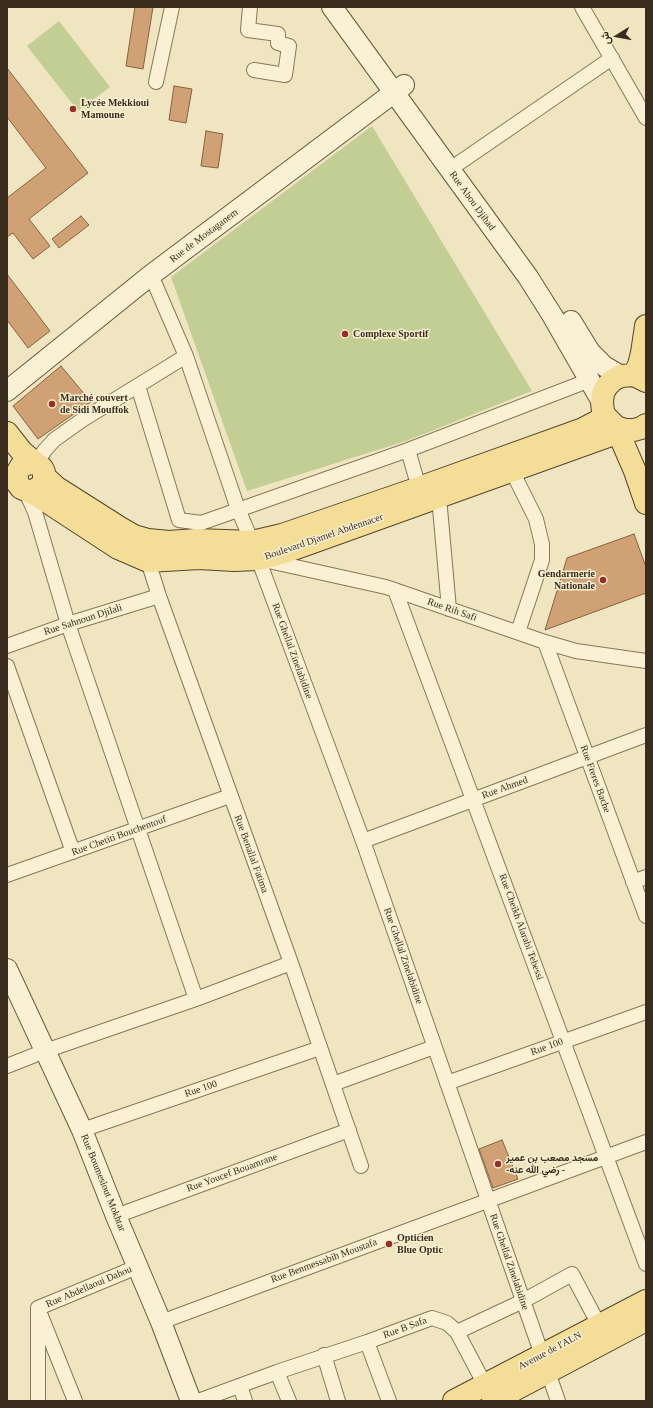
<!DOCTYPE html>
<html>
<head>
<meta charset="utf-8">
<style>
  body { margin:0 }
  #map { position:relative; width:653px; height:1408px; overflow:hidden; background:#efe5c1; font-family:"Times New Roman",Vazirmatn,serif }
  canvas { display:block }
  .frame { position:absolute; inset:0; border:8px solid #392c1d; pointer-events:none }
  .north { position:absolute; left:597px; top:16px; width:40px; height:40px; -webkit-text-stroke:3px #f7eed0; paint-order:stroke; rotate:259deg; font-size:11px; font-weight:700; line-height:16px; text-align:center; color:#392c1d }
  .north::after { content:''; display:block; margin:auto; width:14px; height:18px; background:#392c1d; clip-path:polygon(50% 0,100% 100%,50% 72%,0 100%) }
</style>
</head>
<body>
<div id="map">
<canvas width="653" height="1408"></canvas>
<div class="frame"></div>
<div class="north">ش</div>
</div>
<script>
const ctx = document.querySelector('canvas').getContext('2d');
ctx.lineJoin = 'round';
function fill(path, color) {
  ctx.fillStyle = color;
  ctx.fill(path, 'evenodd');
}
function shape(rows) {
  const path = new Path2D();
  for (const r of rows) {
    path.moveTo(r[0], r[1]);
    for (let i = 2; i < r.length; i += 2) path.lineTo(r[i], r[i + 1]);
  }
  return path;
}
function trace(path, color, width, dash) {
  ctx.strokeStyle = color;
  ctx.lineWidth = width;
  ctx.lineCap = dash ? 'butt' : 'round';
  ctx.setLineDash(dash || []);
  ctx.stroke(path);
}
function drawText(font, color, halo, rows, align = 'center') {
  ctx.font = font + ' "Times New Roman",Vazirmatn,serif';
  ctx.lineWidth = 3;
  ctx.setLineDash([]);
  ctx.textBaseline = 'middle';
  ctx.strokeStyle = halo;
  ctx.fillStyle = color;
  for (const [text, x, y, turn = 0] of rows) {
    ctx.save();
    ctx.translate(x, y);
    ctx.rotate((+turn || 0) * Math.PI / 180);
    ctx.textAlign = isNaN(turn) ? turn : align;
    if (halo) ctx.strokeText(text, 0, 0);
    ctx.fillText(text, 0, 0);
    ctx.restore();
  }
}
fill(shape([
  [59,21,110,87,78,111,27,46],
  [372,126,532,391,406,441,247,491,171,277]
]), '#c3ce94');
const building = shape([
  [135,7,153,7,143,69,126,66,135,7],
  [7,68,88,173,29,219,50,246,33,259,13,233,7,237,7,198,46,168,7,117,7,68],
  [174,86,192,89,186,123,169,120,174,86],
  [206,131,223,134,218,168,201,166,206,131],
  [81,216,89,225,59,248,52,239,81,216],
  [7,274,50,331,28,348,7,320,7,274],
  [61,366,91,402,38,439,13,406,61,366],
  [634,534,646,567,646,593,545,630,567,558,634,534],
  [502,1140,518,1179,493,1188,479,1149,502,1140]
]);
fill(building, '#cfa175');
trace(building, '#8a613d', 1);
const street = shape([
  [250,7,248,30,278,34,278,43,289,46,285,75,254,70],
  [582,7,646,118],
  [156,82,172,7],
  [459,163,612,58],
  [151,275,186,356,238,509,252,542,363,841,558,1401],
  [138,386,179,520,201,523,408,450,590,380],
  [408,450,419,488],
  [38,465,41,456,45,450,54,440,82,420,186,356],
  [512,471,536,519,542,544,542,560,518,632],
  [25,490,35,512,68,624,196,999],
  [439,497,449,609],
  [148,554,148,561,159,596,291,963,361,1166],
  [264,560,386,587,545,642,576,651,646,661],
  [395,590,646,1264],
  [545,642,646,916],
  [7,646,68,624,159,596],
  [7,666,73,852],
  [363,841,646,735],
  [7,875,230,796],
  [633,882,646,877],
  [7,1066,45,1051,196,999,291,963],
  [447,1083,646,1012],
  [333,1084,434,1047],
  [82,1130,320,1048],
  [116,1216,349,1130],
  [41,1316,75,1401],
  [161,1322,646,1142],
  [457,1332,485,1385],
  [367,1342,389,1401],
  [324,1355,338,1401],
  [277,1372,289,1401],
  [240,1386,245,1401],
  [38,1401,38,1308,137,1267],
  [198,1401,277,1372,367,1342,432,1318,447,1323,457,1332,523,1301,572,1274,599,1325]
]);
const secondary = shape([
  [332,7,528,277,552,315,602,402],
  [571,321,590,352,604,366,621,376],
  [7,391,151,275,404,85],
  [7,969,82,1130,116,1216,161,1322,191,1401]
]);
const primary = shape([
  [634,375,639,365,642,353,646,326],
  [646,381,634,375,621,376,613,380,607,386,603,393,602,402,603,412,606,417,616,427,625,430,634,430,641,428,646,425],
  [616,427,635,471,646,503],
  [7,433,22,452,42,468,44,472,44,482,41,486,33,491,28,491,21,488,18,484,16,475,21,466,25,464,34,463],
  [45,477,57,488,120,528,134,536,148,540,169,542,196,540,252,542,282,535,419,488,583,429,606,417],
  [28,491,40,497,118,548,148,561,199,558,234,560,258,559,288,551,625,430],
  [454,1401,646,1301],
  [493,1401,646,1320]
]);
trace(street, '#897658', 16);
trace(secondary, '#6b573b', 22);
trace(primary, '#57432c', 24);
trace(street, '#faf1d4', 14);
trace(secondary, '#faf1d4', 20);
trace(primary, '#f4de97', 22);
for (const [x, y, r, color] of [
  [73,109,4,"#9b2d25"],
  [345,334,4,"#9b2d25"],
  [52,404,4,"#9b2d25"],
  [603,580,4,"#9b2d25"],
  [498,1164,4,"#9b2d25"],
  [389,1244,4,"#9b2d25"]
]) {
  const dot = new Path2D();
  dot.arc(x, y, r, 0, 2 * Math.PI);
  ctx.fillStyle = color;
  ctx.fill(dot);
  trace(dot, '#f7eed0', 1.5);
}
drawText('bold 10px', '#392c1d', '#f7eed0', [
  ["Lycée Mekkioui",81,103],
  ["Mamoune",81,115],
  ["Complexe Sportif",353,334],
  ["Marché couvert",60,398],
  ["de Sidi Mouffok",60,410],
  ["Gendarmerie",595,574,"right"],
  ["Nationale",595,586,"right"],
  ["مسجد مصعب بن عمير",506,1158],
  ["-رضي الله عنه -",506,1170],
  ["Opticien",397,1238],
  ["Blue Optic",397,1250]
], 'left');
drawText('10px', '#392c1d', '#f7eed0', [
  ["Rue Abou Djihad",472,201,54],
  ["Rue de Mostaganem",204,236,-37],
  ["Boulevard Djamel Abdennacer",324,537,-19],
  ["Rue Rih Safi",452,610,19],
  ["Rue Sahnoun Djilali",83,620,-18],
  ["Rue Ghellal Zinelabidine",292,651,70],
  ["Rue Freres Bache",595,779,70],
  ["Rue Ahmed",505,788,-20],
  ["Rue Chetiti Bouchentouf",119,836,-20],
  ["Rue Benallal Fatima",251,854,70],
  ["Rue Cheikh Alarabi Tebessi",521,927,70],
  ["Rue Ghellal Zinelabidine",403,956,71],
  ["Rue 100",547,1047,-20],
  ["Rue 100",201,1089,-19],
  ["Rue Youcef Bouamrane",232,1173,-20],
  ["Rue Boumeslout Mokhtar",103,1183,68],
  ["Rue Benmessabih Moustafa",324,1261,-20],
  ["Rue Ghellal Zinelabidine",509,1262,71],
  ["Rue Abdellaoui Dahou",89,1287,-23],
  ["Rue B Safa",405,1328,-20],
  ["Avenue de l'ALN",550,1351,-28]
]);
</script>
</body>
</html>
